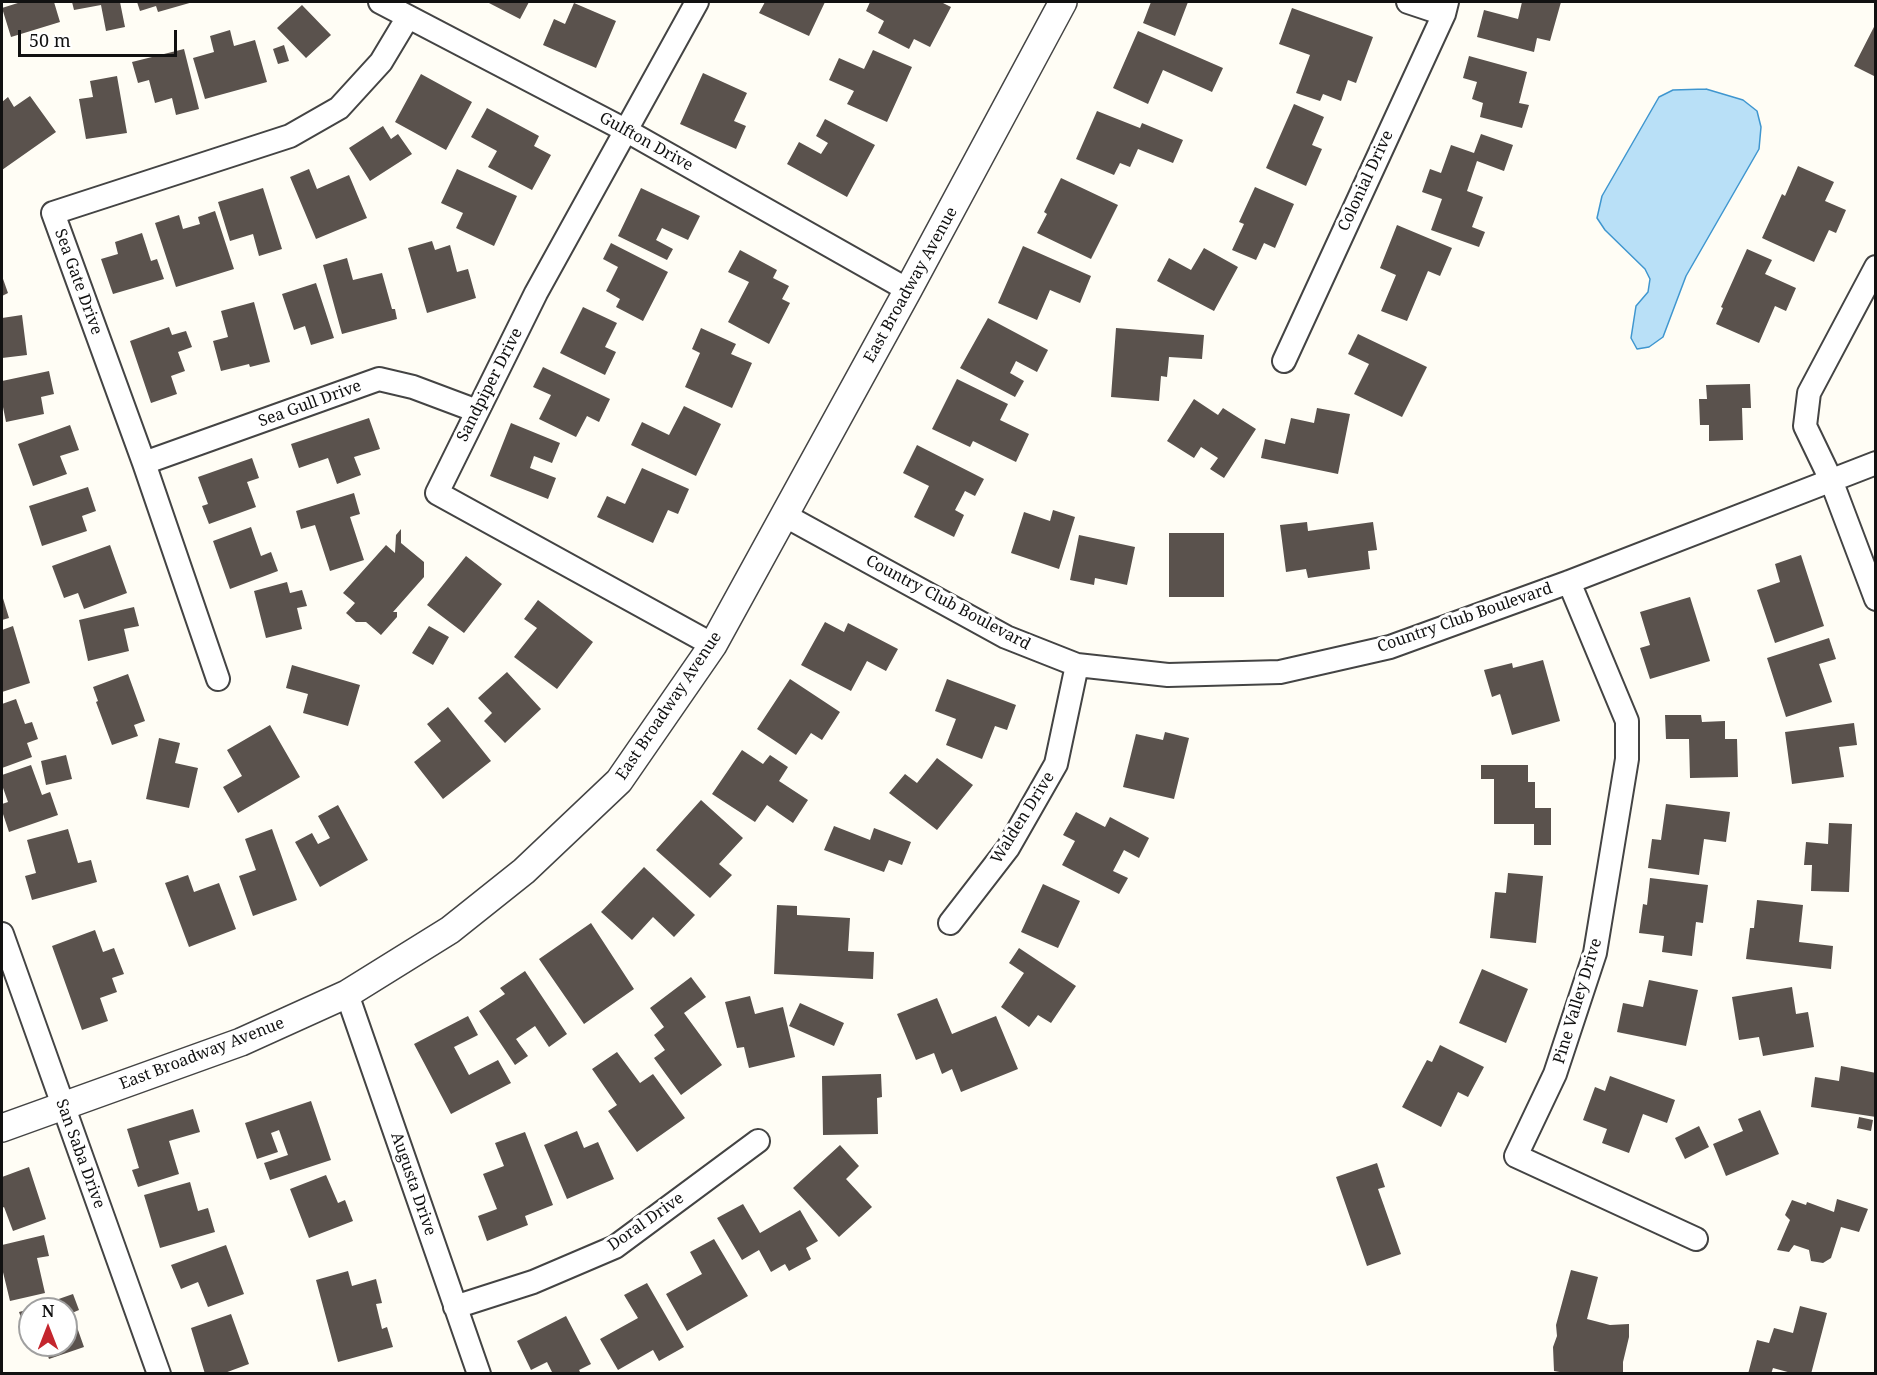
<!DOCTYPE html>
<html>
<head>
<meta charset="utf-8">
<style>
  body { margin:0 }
  #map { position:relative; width:1877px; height:1375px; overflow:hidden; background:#fffdf5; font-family:"Noto Serif",serif }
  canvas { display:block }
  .frame { position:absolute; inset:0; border:3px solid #111; pointer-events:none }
  .north { position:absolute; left:18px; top:1297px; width:60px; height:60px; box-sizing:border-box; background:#fff; border:2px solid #a0a0a0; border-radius:50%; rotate:0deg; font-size:16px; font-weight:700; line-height:24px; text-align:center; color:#111 }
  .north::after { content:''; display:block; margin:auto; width:21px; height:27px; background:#c4262e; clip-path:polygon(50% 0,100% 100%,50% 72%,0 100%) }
  .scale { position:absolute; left:18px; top:30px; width:159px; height:27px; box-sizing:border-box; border:3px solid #111; border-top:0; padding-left:8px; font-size:18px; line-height:21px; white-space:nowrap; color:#111; -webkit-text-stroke:4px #fff; paint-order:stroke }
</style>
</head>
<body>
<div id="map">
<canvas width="1877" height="1375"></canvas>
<div class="frame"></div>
<div class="north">N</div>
<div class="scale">50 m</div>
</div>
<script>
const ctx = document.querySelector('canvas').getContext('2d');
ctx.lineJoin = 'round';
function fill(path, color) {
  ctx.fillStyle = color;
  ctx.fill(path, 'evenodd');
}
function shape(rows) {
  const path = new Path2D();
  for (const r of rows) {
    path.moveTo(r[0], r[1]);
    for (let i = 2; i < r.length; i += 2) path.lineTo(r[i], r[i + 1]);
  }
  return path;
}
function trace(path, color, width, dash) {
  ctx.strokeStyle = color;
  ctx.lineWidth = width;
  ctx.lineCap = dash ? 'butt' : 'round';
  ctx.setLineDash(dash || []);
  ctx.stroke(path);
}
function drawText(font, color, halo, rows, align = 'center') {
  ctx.font = font + ' "Noto Serif",serif';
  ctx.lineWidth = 6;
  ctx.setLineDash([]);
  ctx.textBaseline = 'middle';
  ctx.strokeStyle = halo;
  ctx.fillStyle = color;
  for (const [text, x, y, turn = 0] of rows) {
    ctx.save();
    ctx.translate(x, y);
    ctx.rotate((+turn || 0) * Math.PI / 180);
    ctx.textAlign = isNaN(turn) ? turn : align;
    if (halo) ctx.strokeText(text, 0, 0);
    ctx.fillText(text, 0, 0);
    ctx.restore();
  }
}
const water = shape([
  [1706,89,1743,100,1757,111,1761,127,1759,149,1686,276,1663,337,1649,347,1637,349,1631,338,1636,306,1648,292,1650,279,1645,269,1605,230,1597,218,1602,196,1659,97,1673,90,1706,89]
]);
fill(water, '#b9e0f7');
trace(water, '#3f96cf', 1.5);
fill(shape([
  [21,2,54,2,60,22,11,37,2,8],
  [72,2,120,2,125,27,106,31,101,5,74,10],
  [137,2,193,2,158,12,156,6,140,11],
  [487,2,529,2,520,19],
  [765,2,825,2,809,36,759,13],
  [870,2,941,2,951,7,930,47,914,39,909,49,878,33,884,21,866,11],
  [1151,2,1188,2,1175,36,1143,23],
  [1522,2,1561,2,1550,41,1537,38,1534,52,1477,37,1484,10,1518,19],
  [574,3,616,21,596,68,543,45,554,19,565,24],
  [302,5,331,35,306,58,277,28],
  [1292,8,1373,37,1356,83,1348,80,1341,101,1323,94,1320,101,1296,93,1310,55,1279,44],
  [1876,23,1876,77,1854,66],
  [230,30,234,46,255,40,267,82,205,99,193,58,214,52,210,36],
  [1138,31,1223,68,1212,92,1163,70,1148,104,1113,88],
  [284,45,289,61,278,64,273,49],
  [184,49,199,109,176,115,172,98,155,103,149,80,138,83,132,62],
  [873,50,912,67,887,122,847,104,854,91,829,80,839,58,864,69],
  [1469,56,1527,72,1519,103,1529,105,1522,128,1480,117,1483,103,1472,99,1477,82,1463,78],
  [703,73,747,93,734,121,746,126,736,149,680,124],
  [421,74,472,102,446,150,395,122],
  [117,76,127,133,86,139,79,99,93,97,90,81],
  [30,96,56,132,2,170,2,102,8,97,14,107],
  [1294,104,1324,117,1312,145,1322,149,1306,186,1266,168],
  [487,108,539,136,534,146,551,155,532,190,488,167,497,151,471,137],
  [1097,111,1140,128,1142,123,1183,140,1173,163,1138,149,1130,167,1120,163,1114,175,1076,159],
  [825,119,875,145,847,197,787,164,799,142,821,154,828,143,816,136],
  [383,126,391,139,398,134,412,154,370,181,349,148],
  [1481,134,1513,145,1504,171,1477,161,1467,191,1483,197,1472,227,1485,232,1479,247,1431,230,1442,199,1422,192,1430,169,1441,173,1451,145,1474,153],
  [1798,166,1834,182,1825,201,1846,210,1836,233,1829,230,1814,262,1762,238,1782,194,1785,196],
  [309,169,317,189,349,175,367,218,316,239,290,177],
  [457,169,517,196,494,246,456,228,463,213,441,203],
  [1061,178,1118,205,1091,259,1037,233,1047,214,1044,212],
  [1255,187,1294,204,1275,248,1264,243,1256,260,1232,250,1244,224,1239,222],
  [263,188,282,249,259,256,253,234,230,241,218,202],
  [641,188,700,216,688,240,662,228,656,240,673,249,667,260,618,236],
  [215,211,234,269,176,287,155,223,179,215,183,229,200,224,198,217],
  [1397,225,1452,248,1440,276,1428,271,1407,321,1381,311,1396,275,1380,268],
  [142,233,151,261,157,259,164,279,113,294,101,259,118,254,115,242],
  [432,241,435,250,450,245,457,272,468,269,476,298,427,313,408,248],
  [611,243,668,272,643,321,616,307,620,299,606,291,618,267,603,259],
  [1023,246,1091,276,1080,303,1050,290,1037,320,998,303],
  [1204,248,1238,267,1214,311,1157,281,1169,258,1191,270],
  [1747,249,1772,260,1765,274,1796,288,1786,311,1775,306,1759,343,1716,324,1723,308,1721,307],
  [740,250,777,270,773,278,789,286,782,299,790,303,769,344,728,322,749,282,728,272],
  [347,258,353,280,382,273,392,309,395,309,397,319,342,334,323,265],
  [2,276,8,293,2,296],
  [316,283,334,338,311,345,305,326,294,330,282,294],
  [254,302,270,362,250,367,249,364,221,371,213,341,228,337,221,311],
  [583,307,617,323,605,347,616,352,605,375,560,353],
  [22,315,27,355,2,358,2,318],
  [988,318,1048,350,1037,372,1016,361,1010,373,1024,381,1015,397,960,368],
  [169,327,172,335,186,331,192,347,178,352,185,371,171,376,177,394,151,403,130,341],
  [701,328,736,344,731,354,752,363,732,408,685,387,700,353,692,349],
  [1116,328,1204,335,1202,359,1169,357,1167,377,1161,376,1159,401,1111,397],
  [1358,334,1427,367,1402,417,1354,394,1369,364,1348,354],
  [543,367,610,399,599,422,587,416,576,437,539,419,551,395,533,387],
  [49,371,54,394,41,397,44,414,6,422,2,402,2,381],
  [957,379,1008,404,1000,420,1029,434,1016,462,973,441,970,447,932,429],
  [1750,384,1751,408,1742,408,1743,440,1709,441,1709,425,1700,425,1699,399,1707,399,1706,385],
  [1194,399,1218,415,1223,408,1256,429,1224,478,1210,469,1218,458,1201,447,1194,458,1167,441],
  [684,406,721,424,696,476,631,445,642,422,669,435],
  [1317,408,1350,414,1338,474,1261,458,1265,439,1285,444,1291,418,1314,423],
  [369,418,380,449,354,457,361,475,337,484,328,458,299,468,291,444],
  [511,423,560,443,552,463,534,456,530,468,556,478,548,499,490,476],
  [70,425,79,450,60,456,67,474,33,486,18,444],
  [917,445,984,479,975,496,965,491,955,510,964,515,954,537,914,517,929,486,903,473],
  [252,458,259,478,247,482,256,507,209,524,202,506,208,504,198,477],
  [642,468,689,489,678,514,668,510,653,543,597,517,607,496,625,504],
  [88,487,96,511,82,516,87,531,42,546,29,506],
  [354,493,360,514,350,517,364,560,330,571,315,525,301,529,296,511],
  [1053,510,1075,517,1059,569,1011,553,1024,512,1050,521],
  [1307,522,1308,531,1373,522,1377,550,1368,551,1370,569,1308,578,1306,569,1286,572,1280,525],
  [251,527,261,556,271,552,278,571,230,589,213,541],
  [401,529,401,543,424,562,424,577,393,612,397,612,397,617,381,635,366,622,356,622,346,613,355,603,343,593,386,545,395,553,396,535],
  [1169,533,1224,533,1224,597,1169,597],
  [1079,535,1135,547,1127,585,1095,578,1094,585,1070,580],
  [110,545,127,593,84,609,78,593,64,598,52,566],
  [1801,555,1824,626,1775,643,1757,590,1780,582,1775,564],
  [466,556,502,584,464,633,427,605],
  [287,582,290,593,302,590,307,606,297,608,302,629,266,638,254,591],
  [2,595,9,618,2,620],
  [1690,597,1710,661,1650,679,1640,648,1650,645,1640,612],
  [538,600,593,642,557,689,514,657,537,628,524,619],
  [134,607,139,626,124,629,129,651,88,661,79,620],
  [825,622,844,632,848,623,898,649,886,671,867,661,851,691,801,665],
  [13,626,30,683,2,692,2,630],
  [429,626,449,637,433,665,412,653],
  [1829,638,1836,659,1819,664,1832,702,1786,717,1767,658],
  [1543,660,1560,721,1512,735,1500,694,1492,697,1484,670,1512,663,1513,668],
  [292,665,360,685,348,726,303,713,308,694,286,688],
  [507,672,541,709,505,743,484,721,492,713,478,698],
  [128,674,145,721,134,725,138,736,112,745,96,702,98,701,93,687],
  [790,679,840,712,822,740,811,733,796,755,757,729],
  [947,679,1016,705,1007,730,995,726,982,759,946,745,956,719,935,711],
  [16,699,25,724,32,722,38,739,27,743,32,757,2,768,2,704],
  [448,707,491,761,443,799,414,762,441,741,427,724],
  [1665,715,1701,715,1702,722,1725,721,1725,739,1737,739,1738,777,1690,778,1689,739,1666,739],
  [1854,723,1857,745,1839,747,1844,777,1792,784,1785,732],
  [270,725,300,777,238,813,223,787,242,776,227,750],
  [1165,732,1189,738,1174,799,1123,787,1136,734,1163,740],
  [159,738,180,743,175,763,198,768,189,808,146,799],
  [742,750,763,764,770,755,788,767,779,781,808,800,793,823,767,805,755,822,712,794],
  [66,755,72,779,46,785,41,761],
  [937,758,973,785,937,830,889,793,905,774,917,783],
  [31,765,42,795,50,792,58,815,9,832,2,811,2,804,8,802,2,785,2,775],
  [1481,765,1528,765,1528,782,1535,782,1535,808,1551,808,1551,845,1534,845,1534,824,1494,824,1494,779,1481,779],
  [701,800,743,838,719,864,732,875,710,898,656,850],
  [1666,804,1730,812,1726,842,1704,839,1699,875,1648,868,1652,839,1661,840],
  [338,805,368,860,320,887,295,842,312,833,318,844,330,838,318,816],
  [1076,812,1105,827,1110,817,1149,838,1139,858,1124,850,1113,871,1128,878,1119,894,1062,865,1075,841,1063,835],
  [1829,823,1852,824,1849,892,1811,891,1812,865,1804,865,1806,842,1828,844],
  [834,826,870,840,874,828,911,842,902,865,889,860,884,872,824,850],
  [68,829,78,863,91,860,97,882,32,900,25,876,36,873,27,840],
  [272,829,297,900,253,916,239,876,256,870,245,839],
  [644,867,695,915,674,937,653,917,632,940,601,912],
  [1508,873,1543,876,1536,943,1490,938,1495,892,1506,893],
  [188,875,194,892,219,883,236,929,189,947,165,883],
  [1650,878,1708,885,1703,923,1696,922,1692,956,1662,952,1664,936,1639,933,1643,904,1647,905],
  [1043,884,1080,901,1058,948,1021,932],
  [1757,900,1803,905,1799,942,1833,946,1831,969,1746,959,1750,928,1754,928],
  [777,905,797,906,797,915,850,918,848,951,874,952,873,979,774,974],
  [591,923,634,989,584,1024,539,959],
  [95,930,103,952,114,948,124,974,112,978,117,992,100,998,108,1021,82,1030,52,946],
  [1019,948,1076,986,1051,1023,1038,1015,1029,1027,1001,1007,1024,973,1009,963],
  [1482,969,1528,989,1506,1043,1459,1023],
  [525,971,567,1034,549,1047,535,1026,516,1039,528,1056,515,1065,479,1011,505,994,500,988],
  [691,977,706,997,684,1013,722,1065,681,1095,654,1058,665,1050,654,1035,664,1027,650,1008],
  [1649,980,1698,990,1686,1046,1617,1032,1623,1003,1643,1007],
  [1792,987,1796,1014,1808,1012,1814,1047,1763,1056,1759,1037,1739,1040,1732,997],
  [750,996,755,1014,783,1007,795,1057,749,1068,744,1047,737,1048,725,1002],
  [937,998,952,1034,996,1016,1018,1069,961,1092,952,1069,942,1074,934,1053,916,1060,897,1014],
  [800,1003,844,1023,834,1046,789,1026],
  [468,1016,478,1035,454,1047,469,1075,498,1060,511,1083,451,1114,414,1044],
  [1440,1045,1484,1067,1468,1097,1458,1092,1441,1127,1402,1107,1427,1060,1432,1062],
  [617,1052,640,1083,653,1074,685,1118,637,1152,608,1111,617,1105,592,1069],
  [1841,1066,1876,1073,1876,1117,1811,1107,1815,1077,1839,1081],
  [881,1074,882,1097,877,1098,878,1134,823,1135,822,1076],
  [1610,1076,1675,1100,1667,1123,1643,1114,1629,1153,1602,1143,1607,1129,1583,1120,1595,1087,1605,1091],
  [311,1101,331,1160,270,1180,264,1163,288,1155,279,1130,271,1133,278,1152,257,1159,245,1123],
  [193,1109,200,1132,169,1141,179,1174,138,1187,132,1170,139,1168,127,1129],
  [1760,1110,1779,1154,1726,1176,1713,1144,1743,1131,1738,1119],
  [1859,1117,1873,1120,1871,1131,1857,1128],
  [1699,1126,1709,1147,1685,1159,1675,1138],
  [577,1131,584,1148,598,1142,614,1179,567,1199,544,1145],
  [525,1132,553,1205,525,1216,528,1225,487,1241,478,1216,497,1209,483,1174,504,1166,495,1143],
  [840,1145,859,1166,846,1179,872,1207,839,1237,793,1188],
  [1377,1163,1385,1187,1378,1189,1401,1254,1367,1266,1336,1177],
  [29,1167,46,1219,13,1231,4,1207,2,1208,2,1177],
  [326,1175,338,1203,345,1200,353,1221,309,1238,290,1189],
  [190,1182,198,1211,208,1208,215,1232,160,1248,144,1195],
  [1837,1199,1868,1209,1859,1232,1841,1227,1831,1258,1823,1263,1811,1261,1809,1250,1794,1245,1789,1252,1777,1250,1790,1220,1785,1215,1792,1200,1806,1205,1807,1202,1834,1212],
  [743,1204,760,1233,800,1210,818,1241,806,1248,811,1259,789,1271,785,1264,771,1272,759,1250,742,1260,717,1218],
  [44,1235,49,1256,37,1258,45,1293,10,1301,2,1268,2,1245],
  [714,1239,748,1296,687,1331,666,1294,702,1274,690,1252],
  [226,1245,244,1294,208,1307,198,1282,181,1289,171,1265],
  [1571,1270,1598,1277,1587,1319,1610,1325,1629,1324,1629,1337,1623,1362,1623,1374,1571,1374,1554,1371,1553,1347,1557,1336,1556,1325],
  [348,1271,352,1286,376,1279,382,1303,376,1304,382,1329,387,1327,393,1347,338,1362,316,1280],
  [647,1283,684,1347,659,1361,653,1350,618,1370,600,1339,638,1318,624,1295],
  [73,1294,79,1310,72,1313,84,1347,49,1359,44,1345,66,1345,66,1309,30,1309],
  [1800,1306,1827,1313,1811,1374,1795,1374,1773,1368,1771,1374,1748,1374,1757,1340,1769,1343,1774,1328,1793,1333],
  [30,1309,30,1327,25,1329,19,1312],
  [231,1314,249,1364,222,1374,205,1374,191,1328],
  [566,1316,591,1364,579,1370,581,1374,553,1374,547,1362,531,1370,517,1341]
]), '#5a524d');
const minor = shape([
  [380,2,627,131,908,290],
  [697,2,536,293,437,493,713,645],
  [1408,2,1444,14],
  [1876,267,1809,393,1805,426,1831,480,1876,599],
  [1284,361,1444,14,1447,2],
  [144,463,379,379,413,387,477,411],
  [784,515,1006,637,1077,665,1168,675,1280,672,1390,647,1569,582,1876,463],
  [1569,582,1627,721,1627,759,1595,953,1555,1074,1516,1156,1696,1239],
  [218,679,144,463,53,213,290,136,339,108,381,62,408,17],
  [950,923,1008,848,1056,764,1077,665],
  [2,934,159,1374],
  [347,994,479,1374],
  [455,1307,533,1282,615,1247,758,1141]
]);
const tertiary = shape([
  [2,1128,241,1042,347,994,450,930,524,871,619,781,713,645,908,290,1063,2]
]);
trace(minor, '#444', 26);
trace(tertiary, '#444', 30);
trace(minor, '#fff', 22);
trace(tertiary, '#fff', 27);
drawText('16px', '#111', '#fff', [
  ["Gulfton Drive",646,142,29],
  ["Colonial Drive",1366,181,-65],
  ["Sea Gate Drive",78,282,70],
  ["East Broadway Avenue",911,285,-61],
  ["Sandpiper Drive",490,385,-63],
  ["Sea Gull Drive",310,404,-20],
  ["Country Club Boulevard",948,603,28],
  ["Country Club Boulevard",1465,618,-19],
  ["East Broadway Avenue",669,706,-56],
  ["Walden Drive",1023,818,-58],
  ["Pine Valley Drive",1578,1001,-73],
  ["East Broadway Avenue",202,1054,-21],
  ["San Saba Drive",80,1154,70],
  ["Augusta Drive",413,1184,71],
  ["Doral Drive",646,1222,-35]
]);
</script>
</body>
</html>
